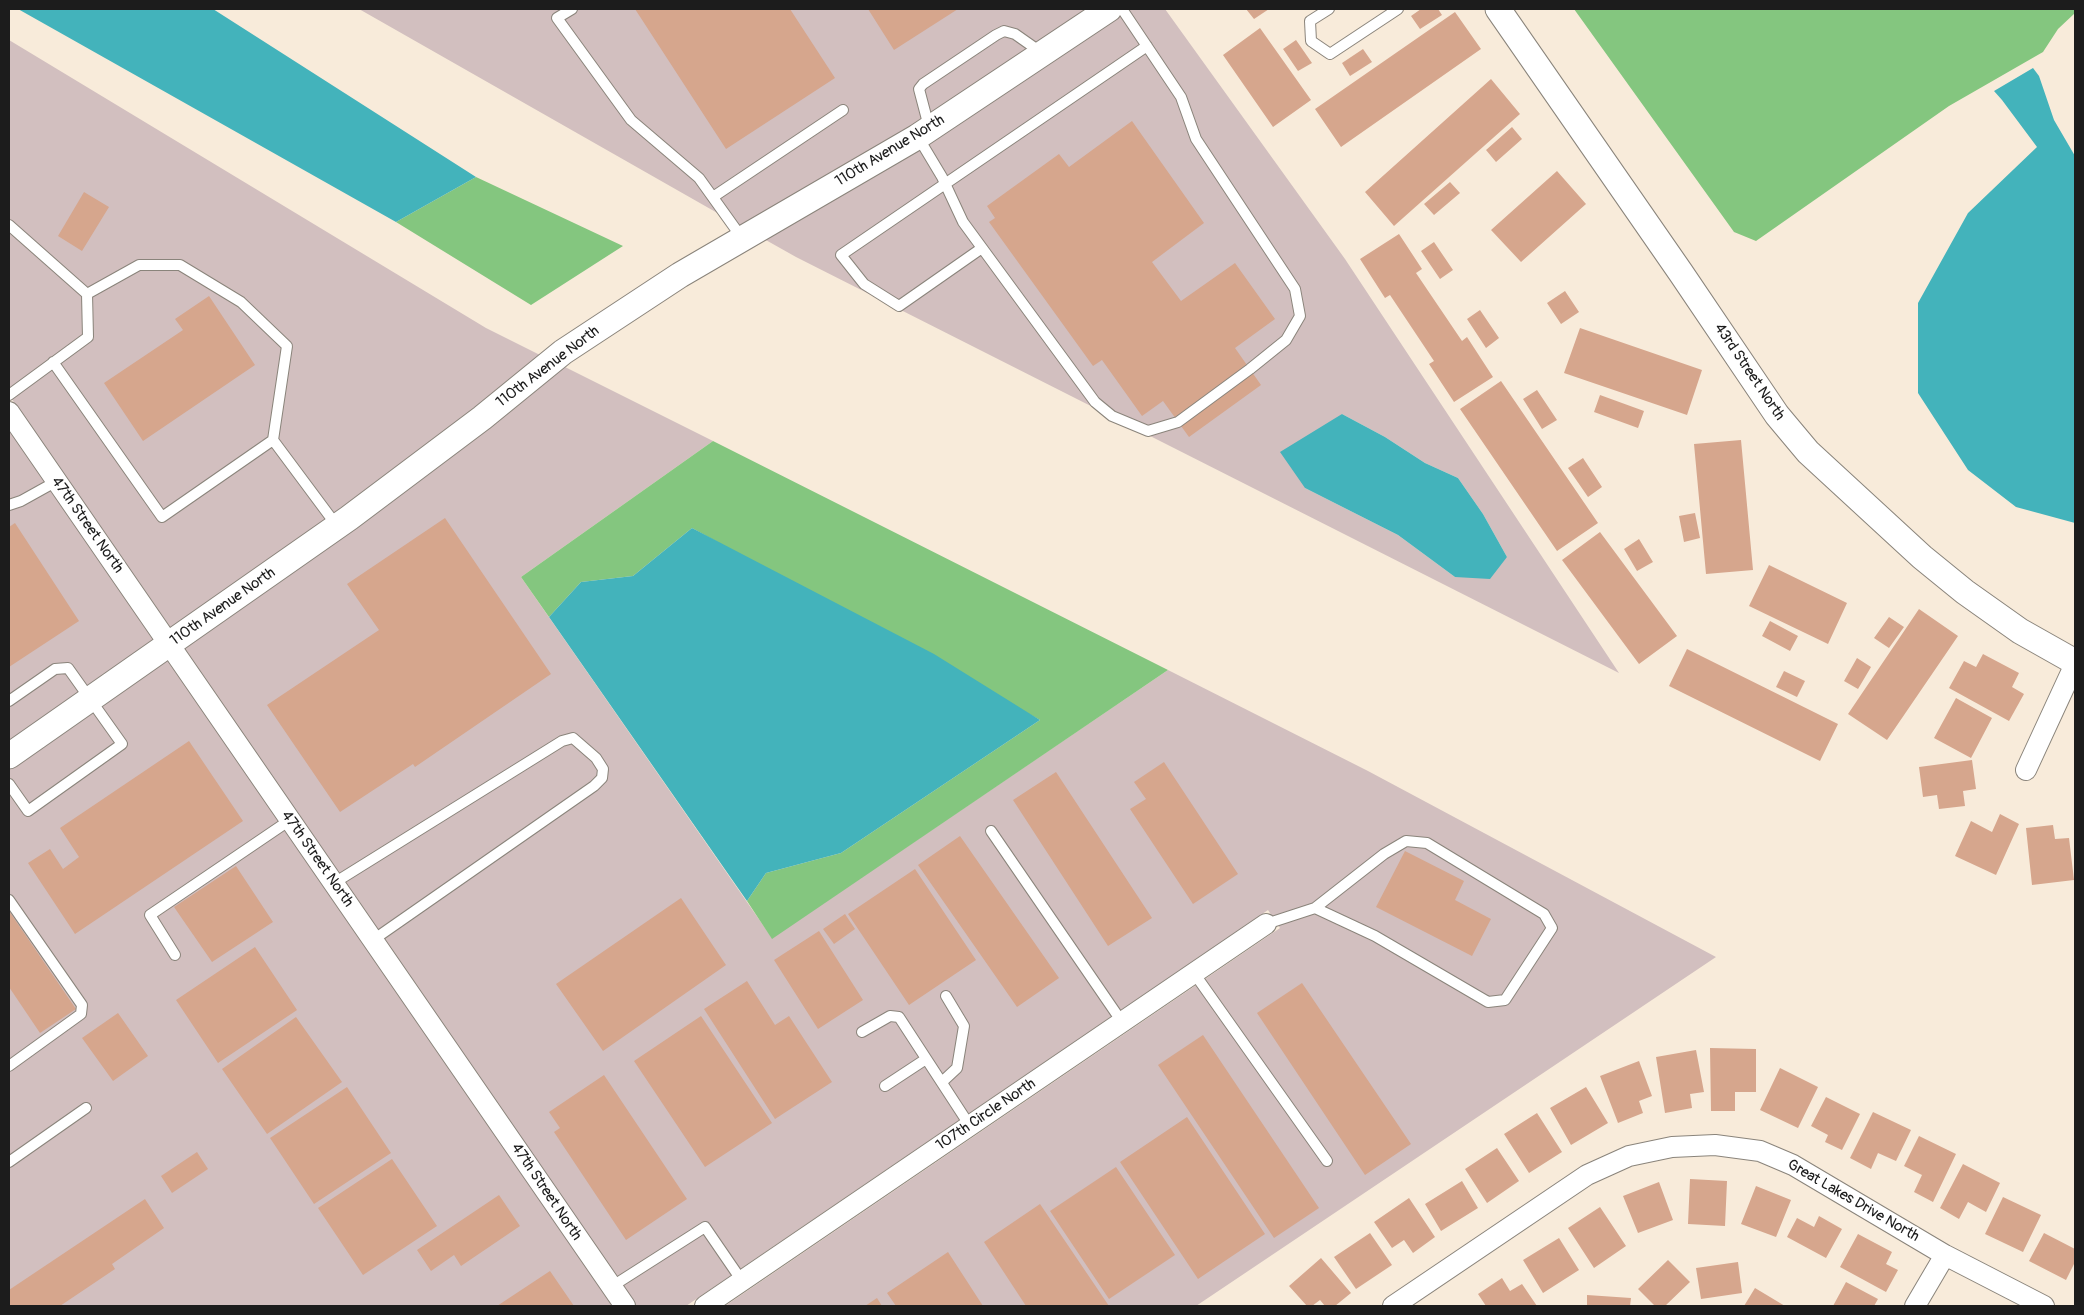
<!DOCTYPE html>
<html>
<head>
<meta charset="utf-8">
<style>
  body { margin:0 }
  #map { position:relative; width:2084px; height:1315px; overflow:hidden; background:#f8ebda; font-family:Pangolin,sans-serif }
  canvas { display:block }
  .frame { position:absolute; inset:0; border:10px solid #1c1c1c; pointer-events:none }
</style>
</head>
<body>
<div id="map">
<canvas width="2084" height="1315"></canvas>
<div class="frame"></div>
</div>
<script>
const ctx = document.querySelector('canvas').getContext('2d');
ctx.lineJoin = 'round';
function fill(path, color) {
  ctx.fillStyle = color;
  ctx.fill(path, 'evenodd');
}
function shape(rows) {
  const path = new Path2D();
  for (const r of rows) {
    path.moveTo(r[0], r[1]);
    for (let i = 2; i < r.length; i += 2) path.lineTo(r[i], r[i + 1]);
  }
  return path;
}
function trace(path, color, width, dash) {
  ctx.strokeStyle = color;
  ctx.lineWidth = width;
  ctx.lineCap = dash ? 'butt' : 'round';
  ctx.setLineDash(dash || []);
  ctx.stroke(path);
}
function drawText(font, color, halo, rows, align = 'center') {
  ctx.font = font + ' Pangolin,sans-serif';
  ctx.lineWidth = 4.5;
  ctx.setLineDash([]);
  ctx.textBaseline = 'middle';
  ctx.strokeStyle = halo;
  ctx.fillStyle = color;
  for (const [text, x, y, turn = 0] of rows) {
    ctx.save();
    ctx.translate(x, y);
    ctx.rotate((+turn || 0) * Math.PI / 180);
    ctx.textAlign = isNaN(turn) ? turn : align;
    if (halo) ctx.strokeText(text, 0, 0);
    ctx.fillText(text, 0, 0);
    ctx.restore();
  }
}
fill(shape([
  [359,9,1089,9,911,127,742,227],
  [1128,9,1165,9,1345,259,1619,673,796,257,764,239],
  [1342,414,1385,437,1425,463,1458,478,1483,514,1507,557,1455,577,1398,535,1305,488],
  [9,40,486,328,542,356,343,509,172,630,9,395],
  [563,366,713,441,521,577,772,938,1168,670,1368,771,1716,957,1196,1306,725,1306,1280,928,1268,910,686,1306,636,1306,184,648],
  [9,429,156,641,9,743],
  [168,659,613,1306,9,1306,9,770]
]), '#d2bfbf');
fill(shape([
  [1574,9,2075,9,2075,13,2058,29,2043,52,1949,106,1756,241,1734,232],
  [476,177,623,246,531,305,396,222],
  [713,441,1168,670,772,939,747,901,766,873,841,853,1040,720,692,528,633,576,581,582,549,617,521,577]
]), '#84c67f');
fill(shape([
  [18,9,213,9,476,177,396,222],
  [2033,68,2039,76,2054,120,2075,156,2075,523,2016,507,1968,470,1918,393,1918,303,1968,213,2037,147,2002,100,1994,91],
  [1342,414,1385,437,1425,463,1458,478,1483,514,1507,557,1490,579,1455,577,1398,535,1305,488,1280,452],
  [692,528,934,654,1040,720,841,853,766,873,747,901,549,617,581,582,633,576]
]), '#43b3bb');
fill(shape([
  [635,9,790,9,835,78,726,149],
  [868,9,958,9,894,50],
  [1246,9,1269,9,1254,19],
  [1421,9,1438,9,1442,15,1420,29,1411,16],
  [1455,12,1481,49,1341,147,1315,109],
  [1260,28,1311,100,1273,127,1223,55],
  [1296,40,1312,63,1298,71,1283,49],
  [1363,49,1372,62,1350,76,1342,63],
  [1491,79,1520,114,1394,226,1365,192],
  [1132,121,1204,223,1152,262,1181,301,1235,263,1275,319,1235,348,1261,385,1189,437,1163,401,1142,416,1102,360,1093,366,989,222,995,218,987,206,1059,154,1069,167],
  [1512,127,1522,139,1496,162,1486,150],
  [1557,171,1586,204,1521,262,1491,230],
  [1450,182,1460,193,1434,215,1424,204],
  [84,192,109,207,82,251,58,236],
  [1399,234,1422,269,1416,273,1462,341,1467,337,1493,377,1454,402,1429,364,1434,361,1390,295,1385,298,1360,259],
  [1434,242,1453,270,1440,279,1421,251],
  [1565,291,1579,312,1561,324,1547,303],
  [209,296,255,365,143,441,104,383,183,330,175,319],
  [1480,310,1499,338,1486,348,1467,319],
  [1580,328,1702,370,1687,415,1564,373],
  [1501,381,1598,523,1557,551,1460,409],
  [1537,390,1557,420,1542,429,1523,399],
  [1600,395,1644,411,1638,428,1594,412],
  [1741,440,1753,570,1706,574,1694,444],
  [1583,458,1602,487,1588,497,1568,468],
  [1695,513,1700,538,1684,542,1679,516],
  [445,518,551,674,415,767,413,764,340,812,267,705,379,630,347,584],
  [15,523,79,621,9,667,9,527],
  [1600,532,1677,636,1639,664,1562,560],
  [1639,539,1653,562,1637,571,1624,549],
  [1769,565,1847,603,1828,644,1749,606],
  [1919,609,1958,636,1887,740,1848,714],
  [1889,617,1904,627,1889,648,1874,638],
  [1770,621,1798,636,1790,651,1762,636],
  [1687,649,1838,724,1820,761,1669,686],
  [1983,654,2019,673,2012,687,2024,694,2009,721,1949,688,1964,661,1976,667],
  [1857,658,1871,667,1858,689,1844,681],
  [1784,671,1805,681,1797,697,1776,687],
  [1956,698,1992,718,1971,758,1934,738],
  [189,741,243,821,75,934,28,863,50,849,63,869,79,857,60,828],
  [1972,760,1976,789,1963,791,1965,806,1939,809,1937,795,1923,797,1919,767],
  [1164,762,1238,874,1193,904,1130,809,1146,799,1134,782],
  [1056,772,1152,918,1108,946,1013,800],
  [2000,814,2019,824,1996,875,1955,856,1971,821,1992,832],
  [2053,825,2055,839,2069,838,2074,880,2032,885,2026,828],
  [960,836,1059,978,1017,1007,918,865],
  [1405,851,1464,881,1455,900,1491,919,1472,956,1376,907],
  [236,866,273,922,212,962,174,907],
  [915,869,976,960,909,1005,848,914],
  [681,898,726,965,603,1051,556,984],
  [9,911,76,1009,40,1033,9,987],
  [845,914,855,929,834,944,823,929],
  [819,931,863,1000,818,1029,774,960],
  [255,947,297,1010,218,1063,176,1000],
  [747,981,775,1025,789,1016,832,1082,775,1119,704,1009],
  [1302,983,1411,1144,1365,1175,1257,1013],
  [118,1013,148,1056,113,1081,82,1038],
  [701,1016,772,1123,705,1167,634,1061],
  [296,1017,342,1082,267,1134,222,1069],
  [1203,1035,1319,1208,1274,1238,1158,1065],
  [1710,1048,1756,1049,1756,1092,1735,1092,1735,1111,1711,1111],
  [1696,1050,1704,1092,1690,1094,1692,1108,1665,1113,1656,1057],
  [1639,1061,1652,1096,1639,1101,1643,1113,1618,1123,1600,1076],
  [1780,1068,1818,1087,1798,1128,1760,1110],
  [604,1075,687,1199,626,1240,554,1132,560,1128,549,1112],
  [347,1087,391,1153,314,1204,270,1138],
  [1586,1087,1608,1123,1571,1145,1550,1108],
  [1826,1097,1860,1114,1842,1150,1825,1142,1828,1135,1811,1126],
  [1873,1112,1911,1130,1896,1161,1878,1153,1871,1169,1850,1158],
  [1537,1113,1562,1152,1529,1173,1504,1134],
  [1187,1117,1265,1234,1198,1279,1120,1162],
  [1919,1136,1956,1154,1933,1202,1914,1192,1922,1175,1904,1166],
  [1497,1148,1519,1181,1487,1203,1465,1169],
  [197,1152,208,1169,172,1193,161,1176],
  [392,1159,437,1226,363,1275,318,1208],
  [1963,1164,2000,1183,1986,1212,1968,1202,1959,1219,1940,1208],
  [1116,1167,1175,1255,1109,1299,1050,1211],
  [1690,1179,1727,1181,1725,1226,1688,1224],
  [1462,1181,1478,1208,1441,1231,1425,1204],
  [1659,1182,1673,1220,1638,1233,1623,1196],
  [1756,1186,1791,1200,1776,1237,1741,1224],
  [499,1195,520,1226,461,1266,454,1255,431,1271,417,1250],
  [2003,1197,2041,1215,2023,1252,1985,1234],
  [1409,1198,1435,1237,1413,1253,1404,1240,1392,1248,1374,1222],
  [145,1199,164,1228,112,1264,115,1269,60,1306,9,1306,9,1290],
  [1040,1204,1109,1306,1026,1306,984,1242],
  [1600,1207,1626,1246,1594,1268,1568,1228],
  [1819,1216,1842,1229,1826,1258,1787,1237,1797,1218,1814,1227],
  [1370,1233,1392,1265,1356,1289,1334,1257],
  [2044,1233,2075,1249,2075,1262,2066,1280,2029,1261],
  [1858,1234,1892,1252,1886,1264,1898,1270,1886,1292,1840,1267],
  [1559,1238,1579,1270,1543,1293,1523,1260],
  [948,1252,983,1306,896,1306,887,1293],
  [1321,1258,1351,1293,1335,1306,1325,1306,1320,1300,1312,1306,1307,1306,1289,1286],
  [1668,1260,1690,1282,1665,1306,1655,1306,1638,1289],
  [1738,1262,1742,1293,1701,1299,1696,1268],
  [550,1271,574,1306,497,1306],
  [1502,1278,1510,1291,1522,1284,1537,1306,1486,1306,1478,1294],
  [1846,1282,1878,1299,1874,1306,1833,1306],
  [1755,1288,1785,1306,1744,1306],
  [1587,1295,1631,1298,1630,1306,1587,1306],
  [877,1298,882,1306,865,1306]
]), '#d6a68d');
const service = shape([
  [572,9,557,18,631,120,699,178,742,238],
  [1329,9,1310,21,1311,41,1330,54,1398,9],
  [929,127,919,89,923,84,996,35,1004,31,1015,34,1042,53],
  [918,137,942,177,963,222,1095,402,1112,416,1148,431,1178,422,1250,369,1286,340,1300,316,1295,289,1196,139,1181,97,1122,9],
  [713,197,843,110],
  [9,225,87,294,88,337,9,395],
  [982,248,899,306,864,284,841,255,1147,46],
  [87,294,139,265,180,265,241,302,287,346,273,440],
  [53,362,162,517,273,440,337,526],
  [9,505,21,501,57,481],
  [9,701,55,669,68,668,122,744,28,811,9,784],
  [991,831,1122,1022],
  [334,883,562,741,573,738,596,758,603,769,602,778,594,786,373,940],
  [9,900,82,1005,81,1014,9,1066],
  [1266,924,1315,908,1375,936,1488,1002,1505,1000,1552,928,1544,914,1427,843,1406,841,1384,854,1315,908],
  [175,955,150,915,290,820],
  [1194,973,1327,1161],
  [862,1032,890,1016,899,1017,970,1126],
  [942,1082,957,1068,964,1026,946,996],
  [885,1086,926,1059],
  [9,1162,86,1108],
  [611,1287,705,1227,742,1281]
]);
const minor = shape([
  [9,412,625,1306],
  [2026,770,2075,664],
  [705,1306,1266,924],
  [1393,1306,1587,1175,1629,1156,1672,1147,1715,1145,1760,1151,1793,1165,1945,1255,2044,1306],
  [1915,1306,1945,1255]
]);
const tertiary = shape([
  [1498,9,1681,273,1777,415,1808,452,1922,557,1965,592,2020,631,2075,662],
  [9,756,349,518,482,418,563,352,680,275,917,137,1109,9]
]);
trace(service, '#8a847b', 12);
trace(minor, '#8a847b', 22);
trace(tertiary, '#8a847b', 27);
trace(service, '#fff', 10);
trace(minor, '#fff', 20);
trace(tertiary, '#fff', 25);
drawText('15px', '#1c1c1c', '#fff', [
  ["110th Avenue North",890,151,-31],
  ["110th Avenue North",548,367,-37],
  ["43rd Street North",1749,372,56],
  ["47th Street North",87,525,55],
  ["110th Avenue North",223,607,-35],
  ["47th Street North",317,859,55],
  ["107th Circle North",986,1115,-34],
  ["47th Street North",546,1192,56],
  ["Great Lakes Drive North",1853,1201,30]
]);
</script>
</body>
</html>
